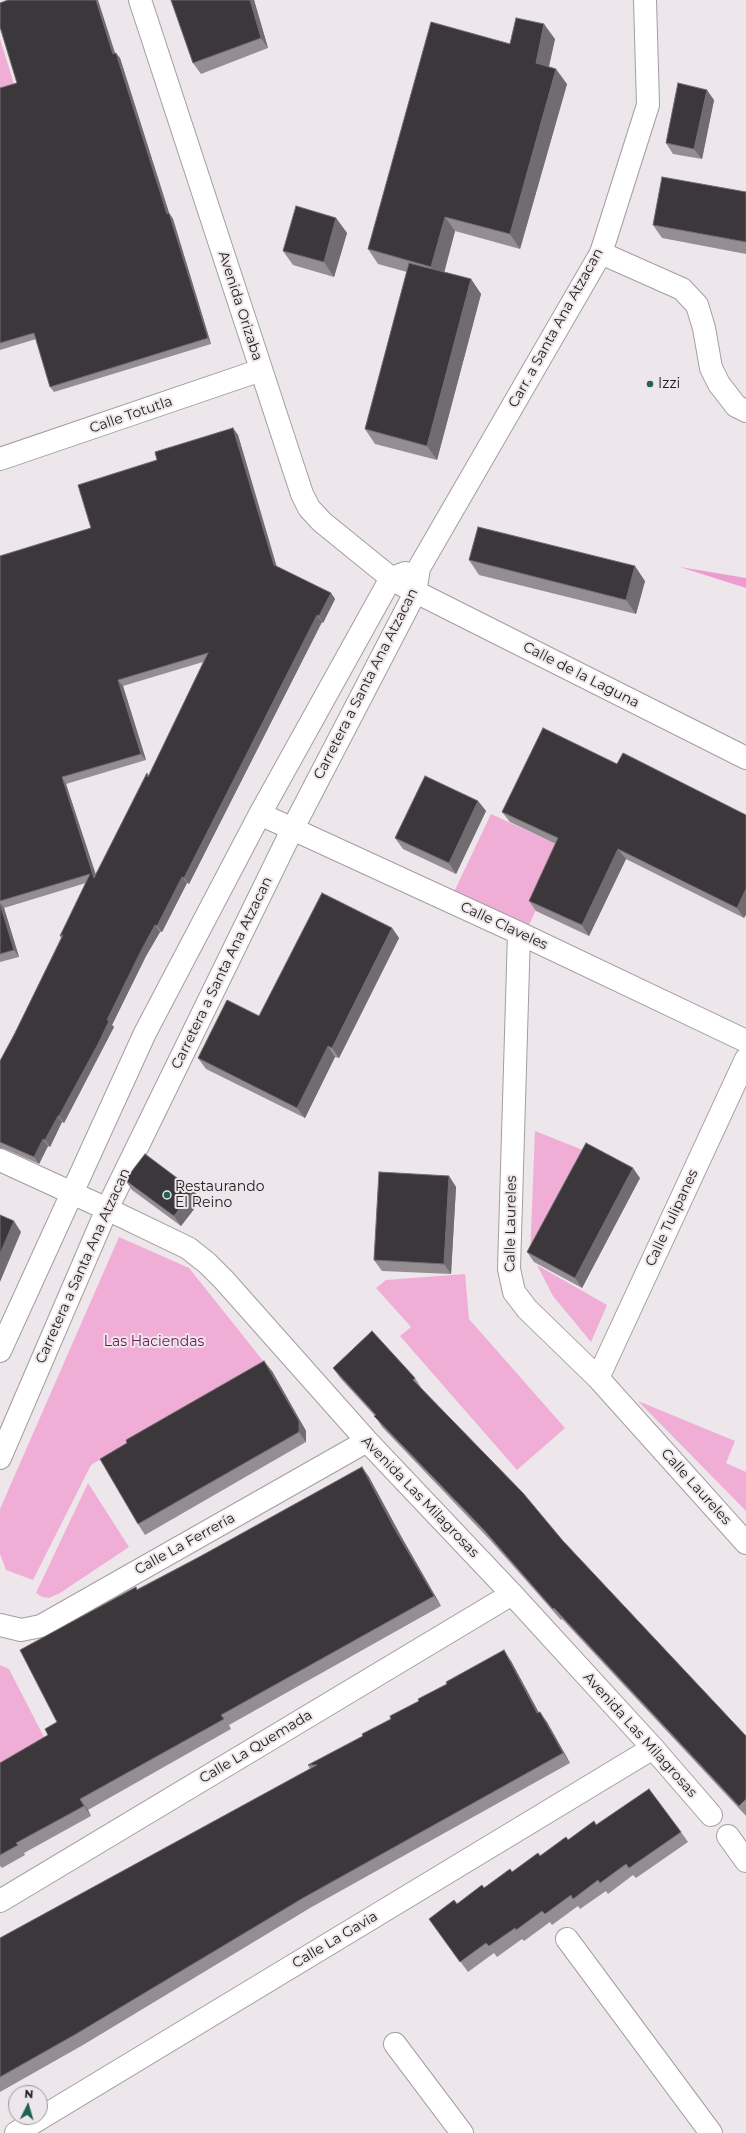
<!DOCTYPE html>
<html>
<head>
<meta charset="utf-8">
<style>
  body { margin:0 }
  #map { position:relative; width:746px; height:2133px; overflow:hidden; background:#ede6ea; font-family:Montserrat,sans-serif }
  canvas { display:block }
  .north { position:absolute; left:8px; top:2085px; width:40px; height:40px; box-sizing:border-box; background:#ede6ea; border:1px solid #9c979a; border-radius:50%; rotate:5deg; font-size:11px; font-weight:700; line-height:16px; text-align:center; color:#232022 }
  .north::after { content:''; display:block; margin:auto; width:14px; height:18px; background:#1f6354; clip-path:polygon(50% 0,100% 100%,50% 72%,0 100%) }
</style>
</head>
<body>
<div id="map">
<canvas width="746" height="2133"></canvas>
<div class="north">N</div>
</div>
<script>
const ctx = document.querySelector('canvas').getContext('2d');
ctx.lineJoin = 'round';
function fill(path, color) {
  ctx.fillStyle = color;
  ctx.fill(path, 'evenodd');
}
function shape(rows) {
  const path = new Path2D();
  for (const r of rows) {
    path.moveTo(r[0], r[1]);
    for (let i = 2; i < r.length; i += 2) path.lineTo(r[i], r[i + 1]);
  }
  return path;
}
function trace(path, color, width, dash) {
  ctx.strokeStyle = color;
  ctx.lineWidth = width;
  ctx.lineCap = dash ? 'butt' : 'round';
  ctx.setLineDash(dash || []);
  ctx.stroke(path);
}
function drawText(font, color, halo, rows, align = 'center') {
  ctx.font = font + ' Montserrat,sans-serif';
  ctx.lineWidth = 4;
  ctx.setLineDash([]);
  ctx.textBaseline = 'middle';
  ctx.strokeStyle = halo;
  ctx.fillStyle = color;
  for (const [text, x, y, turn = 0] of rows) {
    ctx.save();
    ctx.translate(x, y);
    ctx.rotate((+turn || 0) * Math.PI / 180);
    ctx.textAlign = isNaN(turn) ? turn : align;
    if (halo) ctx.strokeText(text, 0, 0);
    ctx.fillText(text, 0, 0);
    ctx.restore();
  }
}
fill(shape([
  [0,39,14,84,0,89],
  [491,814,565,848,528,927,454,892],
  [535,1131,588,1152,530,1257],
  [119,1237,189,1268,264,1362,91,1465,33,1580,6,1570,0,1554,0,1509],
  [537,1265,607,1305,591,1342,553,1296],
  [465,1274,469,1319,565,1428,517,1470,400,1336,411,1327,376,1288,386,1280],
  [638,1401,735,1441,726,1463,746,1472,746,1511],
  [88,1483,129,1547,60,1593,49,1598,42,1597,36,1593],
  [0,1665,9,1669,49,1747,0,1773]
]), '#f0aed7');
fill(shape([
  [680,567,746,578,746,588]
]), '#ed9cd0');
const minor = shape([
  [140,0,302,494,309,508,322,522,391,578,404,586,746,758],
  [601,253,682,289,697,305,704,328,711,368,719,384,736,406,746,411],
  [0,459,261,370],
  [260,814,519,933,746,1041],
  [519,933,509,1269,514,1292,527,1309,598,1378,746,1543],
  [0,1160,107,1209,188,1248,207,1263,224,1280,367,1441,512,1594,653,1748,711,1815],
  [0,1351,145,1033,260,814,391,578,405,573],
  [598,1378,746,1059],
  [0,1458,107,1209,293,828,415,593,419,568,601,253,648,105,645,0],
  [0,1625,21,1630,41,1626,367,1441],
  [728,1836,746,1861],
  [0,1901,512,1594],
  [567,1939,711,2133],
  [395,2044,462,2133],
  [16,2133,653,1748]
]);
trace(minor, '#a39ea1', 24);
trace(minor, '#fff', 22);
fill(shape([
  [171,0,254,0,268,48,201,74,193,63],
  [555,39,549,67,567,84,520,249,455,231,444,272,471,279,481,294,437,460,375,444,365,429,407,272,378,264,368,249,510,44],
  [115,53,120,58,169,213,173,219,211,344,54,392,50,387,36,339,0,350,0,88],
  [714,100,702,159,673,154,666,143],
  [746,192,746,254,662,238,653,225],
  [336,218,347,233,334,277,293,265,283,251],
  [233,428,238,435,277,567,331,593,335,599,323,623,322,622,189,884,187,883,162,932,160,932,146,956,112,1025,114,1027,102,1050,64,1123,62,1122,50,1147,48,1146,39,1164,5,1149,0,1148,0,1061,14,1035,61,938,60,936,86,883,4,908,19,957,0,962,0,556,91,528,157,460],
  [203,662,149,776,95,875,66,784,146,760,123,686],
  [469,560,645,581,636,614,479,575],
  [617,764,746,815,744,918,626,859,589,936,536,911,529,901,556,844,510,822,502,812],
  [478,801,486,811,456,874,403,849,395,838],
  [392,928,399,938,339,1058,335,1057,305,1118,206,1069,198,1058,259,1016],
  [449,1176,456,1187,451,1274,382,1271,374,1260],
  [640,1178,582,1288,534,1262,527,1252],
  [125,1180,193,1190,201,1200,181,1226,132,1190],
  [333,1368,415,1378,422,1389,563,1541,746,1736,746,1816,562,1619,561,1620,491,1541,382,1427,375,1416,341,1379],
  [272,1371,306,1431,306,1442,145,1535,138,1524],
  [362,1467,369,1477,402,1538,441,1606,229,1725,231,1729,88,1810,91,1816,24,1853,25,1855,2,1868,0,1866,0,1763,48,1735,57,1722,137,1589,201,1556],
  [511,1661,539,1713,547,1722,570,1763,310,1908,83,2045,0,2092,0,1938,310,1769,308,1765],
  [596,1825,681,1832,688,1842,636,1878,633,1875,608,1894,606,1891,580,1909,578,1906,552,1925,550,1922,524,1941,522,1939,497,1957,494,1953,468,1972,429,1919,457,1904,484,1888]
]), '#948e92');
fill(shape([
  [96,0,98,0,117,59,113,54],
  [250,0,254,0,268,48,261,38],
  [544,24,555,39,546,78,536,63],
  [116,53,120,58,171,219,167,214],
  [556,69,567,84,520,249,510,234],
  [707,90,714,100,702,159,694,149],
  [169,213,173,219,211,344,208,338],
  [445,217,455,231,442,281,431,267],
  [336,218,347,233,334,277,324,262],
  [471,279,481,294,437,460,427,446],
  [233,428,238,435,278,572,274,565],
  [635,566,645,581,636,614,626,600],
  [331,593,335,599,323,623,319,616],
  [317,615,322,622,189,884,184,878],
  [118,680,123,686,146,760,141,754],
  [62,777,66,784,99,884,94,878],
  [478,801,486,811,456,874,449,863],
  [618,849,626,859,589,936,582,925],
  [182,877,187,883,162,932,157,926],
  [746,889,746,915,744,918,737,908],
  [0,903,4,908,19,957,14,950],
  [155,925,160,932,146,956,112,1025,114,1027,102,1050,64,1123,59,1116,142,949],
  [392,928,399,938,339,1058,332,1048],
  [328,1046,335,1057,305,1118,297,1108],
  [58,1116,62,1122,50,1147,45,1140],
  [43,1139,48,1146,39,1164,34,1157],
  [633,1168,640,1178,582,1288,575,1278],
  [449,1176,456,1187,451,1274,444,1264],
  [193,1190,201,1200,181,1226,174,1216],
  [14,1221,21,1232,0,1282,0,1254],
  [264,1361,272,1371,306,1431,306,1442,299,1432],
  [362,1467,369,1477,402,1538,441,1606,434,1596,394,1528],
  [504,1650,511,1661,545,1724,537,1713],
  [540,1712,547,1722,570,1763,563,1753],
  [80,1799,88,1810,91,1816,84,1806]
]), '#716c6f');
const building = shape([
  [8,0,96,0,113,54,116,53,167,214,169,213,208,338,50,387,34,333,0,343,0,88,17,83,0,27,0,3,8,0],
  [171,0,250,0,261,38,193,63,171,0],
  [516,18,544,24,536,63,556,69,510,234,445,217,431,267,368,249,431,22,510,44,516,18],
  [678,83,707,90,694,149,666,143,678,83],
  [662,177,746,192,746,242,653,225,662,177],
  [296,206,336,218,324,262,283,251,296,206],
  [409,263,471,279,427,446,365,429,409,263],
  [233,428,274,565,331,593,319,616,317,615,184,878,182,877,157,926,155,925,142,949,107,1020,109,1021,98,1044,59,1116,58,1116,45,1140,43,1139,34,1157,0,1142,0,1061,14,1035,63,935,60,936,90,874,0,901,0,556,91,528,78,485,157,460,155,452,233,428],
  [208,653,148,777,147,773,94,878,62,777,141,754,118,680,208,653],
  [478,527,635,566,626,600,469,560,478,527],
  [543,728,617,764,623,753,746,815,746,889,737,908,618,849,582,925,529,901,558,838,502,812,543,728],
  [425,776,478,801,449,863,395,838,425,776],
  [322,893,392,928,332,1048,328,1046,297,1108,198,1058,227,1000,259,1016,322,893],
  [0,904,14,950,0,954,0,904],
  [586,1143,633,1168,575,1278,527,1252,586,1143],
  [145,1154,193,1190,174,1216,125,1180,145,1154],
  [379,1172,449,1176,444,1264,374,1260,379,1172],
  [0,1215,14,1221,0,1254,0,1215],
  [372,1331,415,1378,413,1380,523,1493,563,1541,746,1736,746,1799,739,1806,554,1608,553,1609,484,1530,374,1416,376,1415,333,1368,372,1331],
  [264,1361,299,1421,299,1432,138,1524,100,1459,127,1443,126,1440,264,1361],
  [362,1467,394,1528,434,1596,221,1715,224,1719,80,1799,84,1806,16,1843,18,1845,0,1855,0,1763,48,1735,45,1729,57,1722,20,1650,136,1587,137,1590,201,1556,362,1467],
  [504,1650,537,1713,540,1712,563,1753,303,1898,76,2034,0,2077,0,1938,317,1765,308,1765,363,1736,362,1734,391,1719,390,1716,419,1701,418,1699,447,1684,446,1682,504,1650],
  [649,1789,681,1832,629,1868,626,1864,600,1883,598,1880,573,1899,571,1895,545,1914,542,1911,516,1930,515,1928,489,1946,486,1943,460,1962,429,1919,454,1900,457,1904,482,1885,484,1888,510,1869,512,1872,538,1853,540,1856,566,1837,568,1840,594,1821,596,1825,649,1789]
]);
fill(building, '#3c373a');
trace(building, '#716c6f', 1);
for (const [x, y, r, color] of [
  [650,384,4,"#1f6354"],
  [167,1195,4,"#1f6354"]
]) {
  const dot = new Path2D();
  dot.arc(x, y, r, 0, 2 * Math.PI);
  ctx.fillStyle = color;
  ctx.fill(dot);
  trace(dot, '#ede6ea', 1.5);
}
drawText('14px', '#232022', '#ede6ea', [
  ["Avenida Orizaba",240,306,72],
  ["Carr. a Santa Ana Atzacan",556,328,-61],
  ["Calle Totutla",131,415,-19],
  ["Calle de la Laguna",581,675,27],
  ["Carretera a Santa Ana Atzacan",366,684,-63],
  ["Calle Claveles",504,926,25],
  ["Carretera a Santa Ana Atzacan",222,973,-64],
  ["Calle Tulipanes",672,1218,-65],
  ["Calle Laureles",511,1224,-89],
  ["Carretera a Santa Ana Atzacan",83,1266,-66],
  ["Calle Laureles",696,1487,48],
  ["Avenida Las Milagrosas",420,1497,46],
  ["Calle La Ferrería",185,1544,-29],
  ["Avenida Las Milagrosas",640,1735,48],
  ["Calle La Quemada",256,1747,-31],
  ["Calle La Gavia",335,1940,-31]
]);
drawText('14px', '#232022', '#ede6ea', [
  ["Izzi",658,384],
  ["Restaurando",175,1187],
  ["El Reino",175,1203]
], 'left');
drawText('14px', '#72155a', '#ede6ea', [
  ["Las Haciendas",154,1342]
]);
</script>
</body>
</html>
